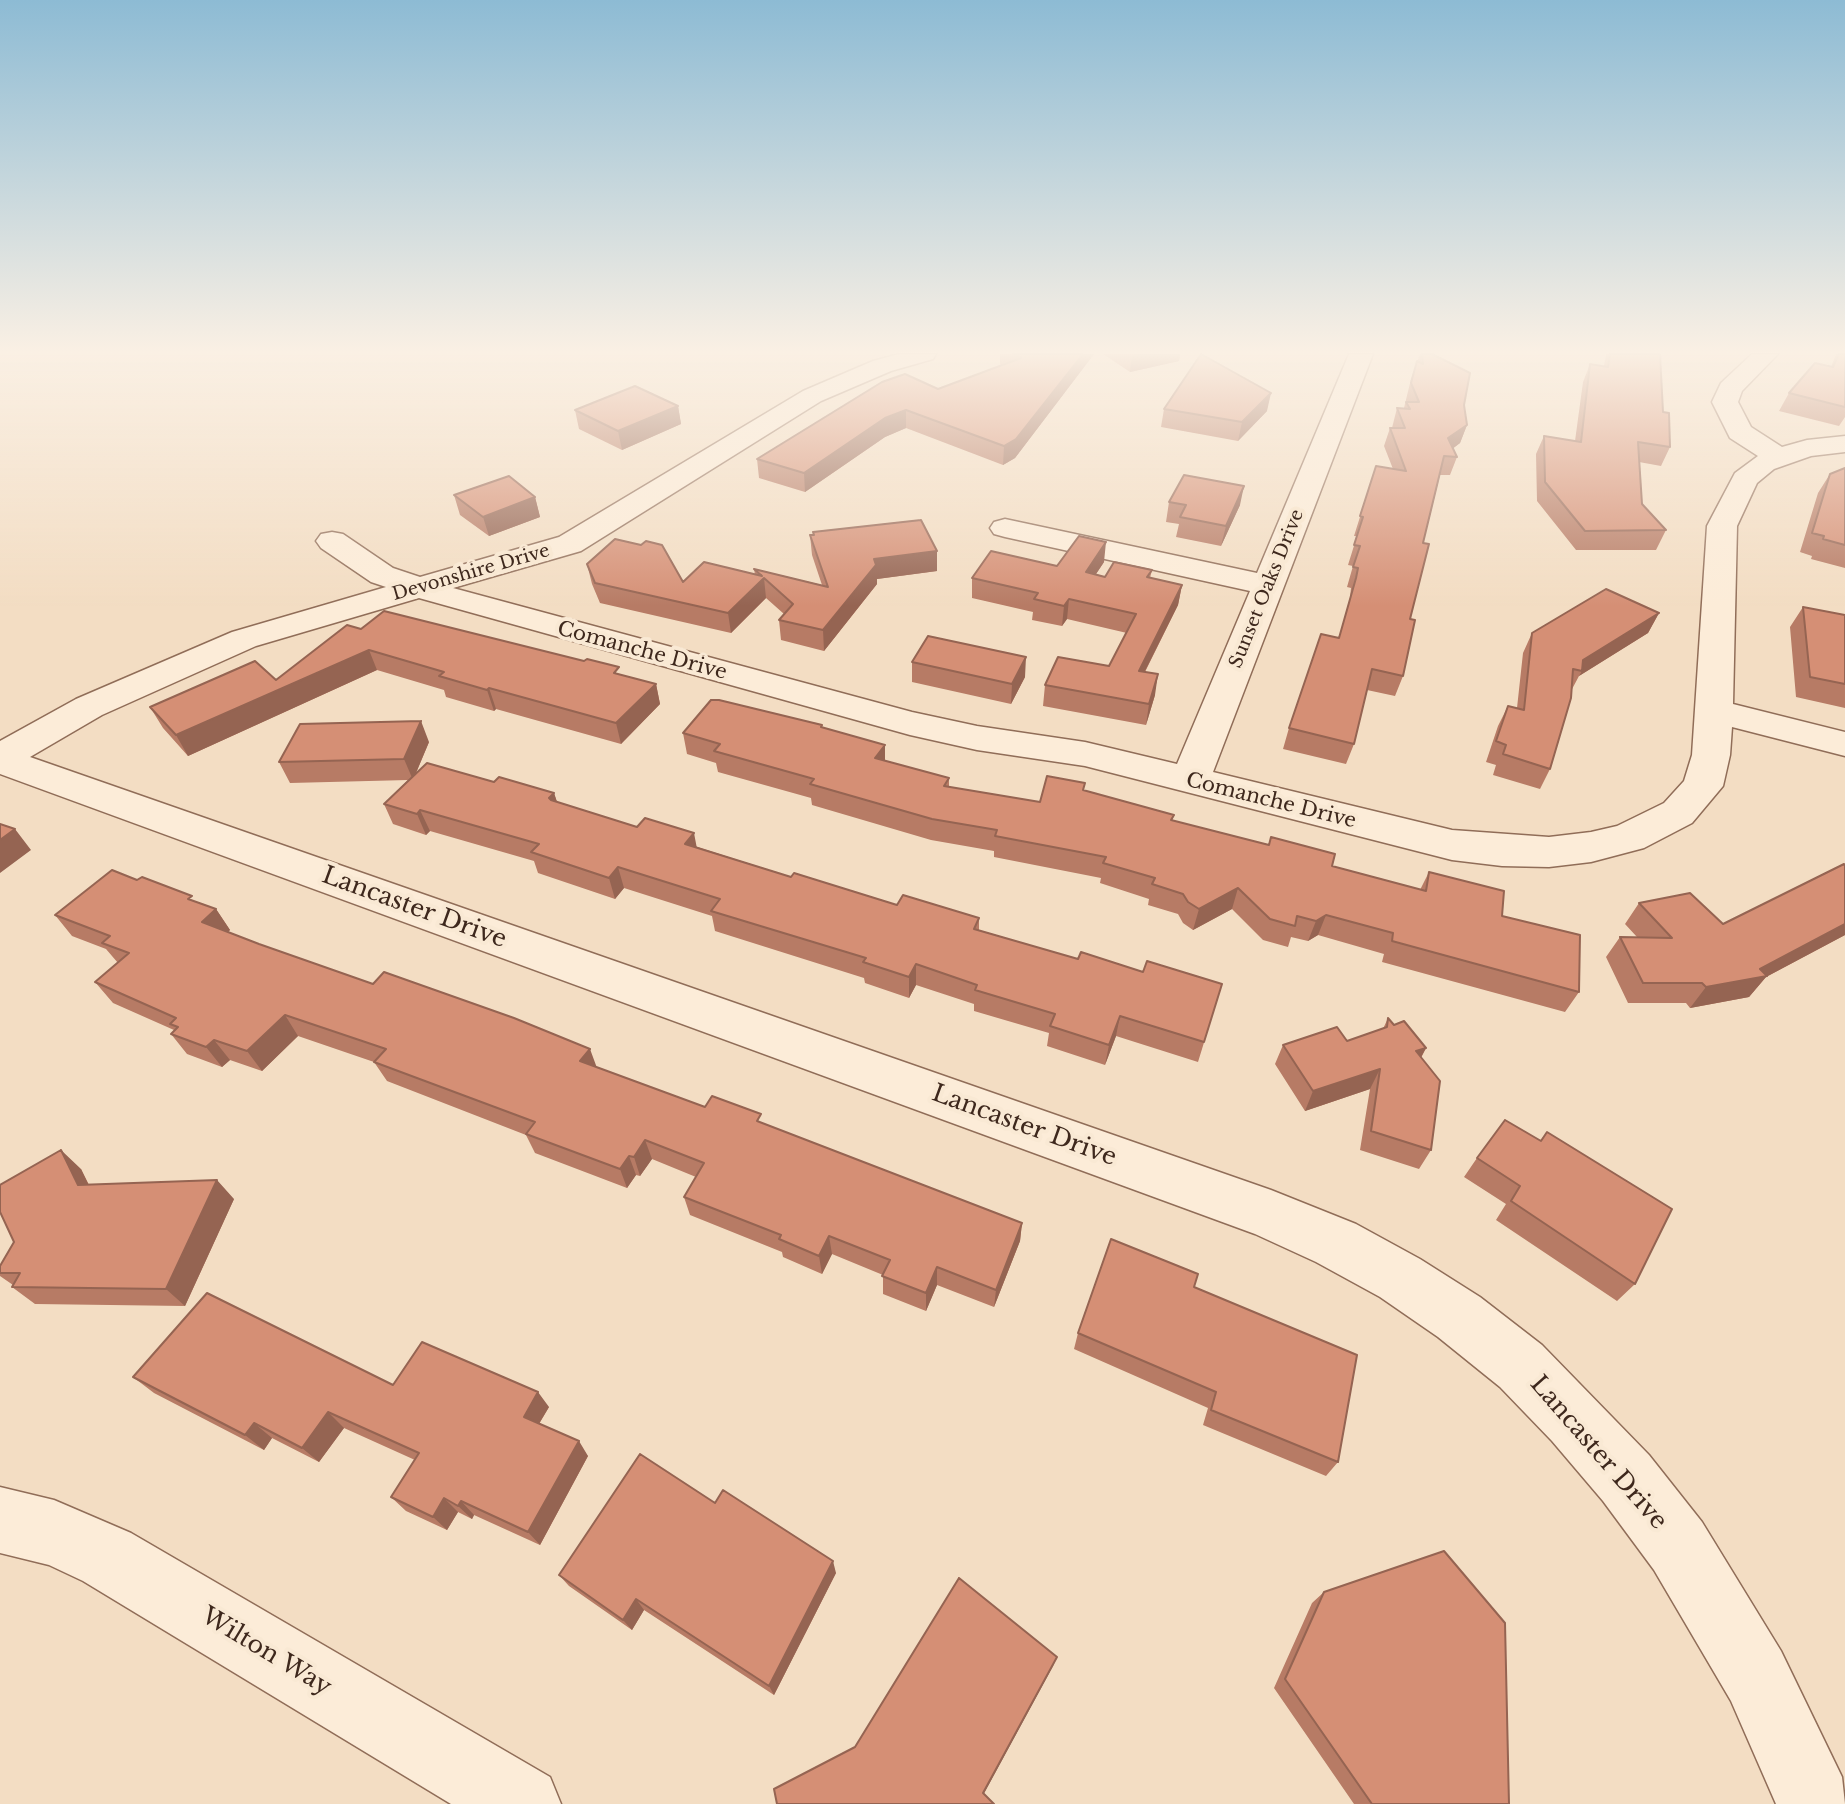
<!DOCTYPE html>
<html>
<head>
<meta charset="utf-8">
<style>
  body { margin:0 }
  canvas { display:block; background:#f3ddc3 }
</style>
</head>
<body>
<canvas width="1845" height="1804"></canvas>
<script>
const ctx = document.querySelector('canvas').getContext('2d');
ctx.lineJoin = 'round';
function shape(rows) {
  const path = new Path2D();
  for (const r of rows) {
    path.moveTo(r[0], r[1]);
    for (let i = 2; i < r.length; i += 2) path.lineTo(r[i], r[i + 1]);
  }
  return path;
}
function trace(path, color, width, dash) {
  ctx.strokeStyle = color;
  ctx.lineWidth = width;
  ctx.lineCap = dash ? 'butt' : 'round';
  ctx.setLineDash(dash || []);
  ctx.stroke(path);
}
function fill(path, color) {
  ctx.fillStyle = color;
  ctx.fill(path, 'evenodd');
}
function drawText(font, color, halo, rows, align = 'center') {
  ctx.font = font + ' "Libre Baskerville",serif';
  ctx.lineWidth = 8;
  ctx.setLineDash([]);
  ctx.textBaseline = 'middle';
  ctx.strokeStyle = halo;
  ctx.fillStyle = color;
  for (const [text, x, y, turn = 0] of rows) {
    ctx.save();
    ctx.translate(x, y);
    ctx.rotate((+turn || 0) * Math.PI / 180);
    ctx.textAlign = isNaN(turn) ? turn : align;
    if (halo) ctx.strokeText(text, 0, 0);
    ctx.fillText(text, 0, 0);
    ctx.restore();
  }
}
const minor = shape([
  [899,354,936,354,933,359,891,371,821,401,581,551,453,588,912,712,977,726,1085,742,1177,764,1250,591,1005,537,994,534,990,528,994,522,1005,519,1257,573,1349,354,1373,354,1213,772,1452,830,1549,837,1591,832,1617,826,1664,803,1684,781,1692,755,1707,526,1735,473,1758,456,1730,438,1712,402,1721,383,1752,354,1778,354,1742,391,1738,402,1751,427,1782,447,1807,440,1845,436,1845,452,1811,456,1774,469,1757,483,1737,526,1733,704,1845,732,1845,756,1732,727,1730,755,1723,786,1692,823,1644,848,1591,862,1549,867,1502,866,1452,860,1085,766,977,750,910,735,419,598,256,646,102,715,30,757,1271,1190,1356,1224,1420,1259,1480,1297,1542,1345,1649,1455,1702,1522,1781,1651,1842,1777,1845,1804,1776,1804,1731,1701,1654,1570,1603,1501,1552,1441,1500,1387,1438,1337,1380,1297,1316,1262,1255,1234,0,774,0,741,76,699,232,632,386,587,371,582,321,548,316,541,321,534,332,532,343,534,393,568,420,577,559,537,803,391,873,361,899,354],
  [0,1487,54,1500,131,1533,550,1777,561,1804,451,1804,83,1581,49,1565,0,1553,0,1487]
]);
trace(minor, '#906d58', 3);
fill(minor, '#fcecd8');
fill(shape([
  [1000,354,1094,354,1015,458,1003,465,906,428,885,437,805,492,759,478,757,459,1002,365,1000,364],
  [1103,354,1180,354,1179,361,1130,372],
  [1420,354,1432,354,1464,405,1467,425,1460,443,1453,448,1457,457,1450,475,1440,475,1423,543,1410,619,1403,676,1395,696,1367,690,1354,744,1346,764,1283,749,1289,728,1339,638,1350,598,1351,588,1347,587,1353,566,1348,565,1357,536,1354,536,1376,466,1393,469,1384,446,1390,428,1392,428,1397,408,1404,408,1411,379],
  [1606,354,1660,354,1663,412,1670,447,1661,466,1639,462,1642,504,1666,530,1656,550,1576,550,1537,501,1536,454,1544,436,1575,441,1583,382,1590,364,1604,366],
  [1836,354,1845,354,1845,417,1839,426,1779,411,1789,393,1831,367],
  [678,406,681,424,622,450,579,429,575,410],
  [1164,409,1267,411,1238,441,1161,427],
  [1845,468,1845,568,1811,559,1812,556,1800,552,1818,493,1830,474],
  [454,495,535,497,540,517,489,536,460,515],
  [1169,502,1240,505,1221,546,1176,537,1179,524,1166,522],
  [813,532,937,551,937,571,877,579,877,584,824,651,781,640,779,620,784,614,766,598,731,633,600,603,592,584,587,564,683,582,755,575,754,569,822,585,812,555,810,535,813,535],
  [1104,562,1096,574,1105,577,1152,570,1150,578,1182,585,1178,605,1145,672,1155,695,1146,725,1043,706,1045,685,1109,666,1127,633,1067,619,1062,626,1032,620,1033,612,972,598,972,578,1057,566],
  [1803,607,1845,615,1845,708,1796,697,1790,627],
  [1659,613,1648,633,1579,676,1571,691,1550,769,1540,789,1493,775,1496,765,1486,762,1498,726,1508,706,1517,708,1523,653,1532,633],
  [361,629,621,675,656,684,660,704,621,744,496,709,494,711,446,697,444,690,377,670,188,756,163,728,150,707,276,680],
  [912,662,1025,677,1011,704,912,682],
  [823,728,885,745,885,761,949,778,949,787,1040,802,1084,790,1174,815,1172,821,1332,866,1420,890,1429,872,1502,916,1579,992,1565,1012,1382,962,1384,954,1318,935,1308,941,1291,937,1288,947,1263,940,1232,909,1193,930,1183,923,1178,914,1148,905,1149,899,1100,883,1101,878,994,857,994,851,931,840,812,805,811,798,718,772,716,763,687,754,683,733],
  [429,742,416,773,494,782,554,793,557,802,791,877,897,905,979,918,979,930,1078,959,1143,972,1222,984,1198,1062,1116,1036,1105,1065,1047,1046,1049,1033,974,1011,974,1004,916,985,909,998,865,983,864,978,715,931,712,916,624,888,615,899,538,873,534,861,430,831,426,835,393,824,384,804,408,780,290,783,279,762],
  [1845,865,1845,935,1766,977,1749,997,1690,1008,1686,1003,1628,1003,1606,957,1620,937,1637,937,1625,924,1639,903,1723,924],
  [137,880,216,909,230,930,228,932,259,944,705,1107,763,1124,1022,1223,1020,1241,994,1307,937,1285,926,1311,883,1294,883,1275,832,1254,822,1274,783,1257,782,1252,690,1215,684,1197,696,1177,652,1159,640,1176,636,1175,627,1188,535,1153,526,1135,387,1081,374,1062,298,1036,262,1071,230,1060,222,1067,187,1054,171,1034,174,1030,113,1003,95,982,118,963,106,949,72,936,55,915],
  [1388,1018,1394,1025,1426,1048,1421,1058,1431,1150,1419,1169,1360,1150,1370,1089,1305,1111,1275,1064,1283,1045,1347,1041,1383,1029],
  [1547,1132,1635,1284,1617,1301,1496,1220,1506,1204,1464,1177,1477,1158,1540,1141],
  [81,1169,89,1185,234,1199,185,1306,35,1304,12,1287,13,1285,0,1276,0,1266],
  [1194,1287,1338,1462,1326,1476,1203,1425,1208,1408,1074,1349,1078,1333],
  [133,1377,393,1385,549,1407,539,1424,588,1456,540,1545,474,1515,472,1519,458,1512,447,1530,406,1511,391,1497,415,1460,344,1428,319,1462,272,1438,264,1450,154,1393],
  [715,1503,836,1573,774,1695,644,1610,632,1630,569,1586,559,1575],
  [1324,1592,1509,1804,1354,1804,1274,1688,1312,1603]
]), '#b77b65');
fill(shape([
  [1083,354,1094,354,1015,458,1003,465,1004,446],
  [1138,354,1180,354,1179,361,1130,372,1132,355],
  [1271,393,1267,411,1238,441,1242,422],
  [678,406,681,424,622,450,618,431],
  [906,410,906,428,885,437,805,492,804,473,885,418],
  [1467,425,1460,443,1442,457,1448,438],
  [1244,486,1240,505,1221,546,1226,526],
  [535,497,540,517,489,536,483,517],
  [1106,542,1104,562,1084,592,1086,572],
  [937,551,937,571,877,579,877,584,824,651,823,630,874,559],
  [764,578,766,598,731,633,728,613],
  [1182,585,1178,605,1135,691,1139,671],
  [1069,599,1067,619,1062,626,1064,606],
  [1659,613,1648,633,1579,676,1582,671,1583,660],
  [369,650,377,670,188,756,176,735],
  [1026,657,1025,677,1011,704,1012,684],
  [1158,674,1155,695,1146,725,1149,704],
  [656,684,660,704,621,744,616,723],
  [489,688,496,709,494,711,487,690],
  [421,721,429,742,413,780,404,759],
  [885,745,885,765,875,758],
  [554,793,561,814,549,798],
  [420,810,430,831,426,835,417,814],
  [15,829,31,850,0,873,0,840],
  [694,833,698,854,685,844],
  [618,867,624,888,615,899,609,878],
  [1238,888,1232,909,1193,930,1199,909],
  [216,909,230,930,216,942,202,922],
  [1326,915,1318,935,1308,941,1316,921],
  [1845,924,1845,935,1766,977,1749,997,1690,1008,1706,987,1760,969],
  [916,964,916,985,909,998,909,977],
  [285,1015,298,1036,262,1071,247,1051],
  [1120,1016,1116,1036,1105,1065,1109,1045],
  [214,1040,230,1060,222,1067,206,1047],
  [1426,1048,1415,1068,1416,1051],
  [590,1049,597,1068,580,1061],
  [1380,1069,1370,1089,1305,1111,1313,1091],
  [645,1140,652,1159,640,1176,634,1157],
  [61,1150,81,1169,98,1204,78,1185],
  [629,1156,636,1175,627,1188,620,1169],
  [217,1180,234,1199,185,1306,166,1289],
  [1022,1223,1020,1241,994,1307,996,1290],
  [829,1236,832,1254,822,1274,819,1256],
  [937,1267,937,1285,926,1311,926,1293],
  [538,1392,549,1407,534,1432,524,1417],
  [328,1412,344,1428,319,1462,302,1448],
  [254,1423,272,1438,264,1450,245,1435],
  [579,1441,588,1456,540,1545,528,1532],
  [444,1498,458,1512,447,1530,433,1517],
  [461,1501,474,1515,472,1519,458,1506],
  [833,1561,836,1573,774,1695,769,1686],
  [636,1599,644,1610,632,1630,623,1620],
  [1057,1657,1053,1666,981,1799,983,1793]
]), '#956452');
const building = shape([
  [1013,354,1083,354,1016,439,1004,446,906,410,885,418,804,473,757,459,882,382,905,374,938,389,1021,358,1013,354],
  [1201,354,1271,393,1242,422,1164,409,1201,354],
  [1422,354,1432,354,1470,373,1464,405,1467,425,1448,438,1457,457,1444,456,1423,543,1429,544,1410,619,1415,620,1403,676,1372,669,1354,744,1289,728,1321,634,1339,638,1356,578,1358,568,1353,567,1360,546,1354,545,1363,517,1360,516,1376,466,1406,471,1390,428,1405,428,1397,408,1410,409,1406,402,1419,402,1411,383,1417,361,1423,364,1422,354],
  [1610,354,1660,354,1663,412,1669,413,1670,447,1638,442,1642,504,1666,530,1585,531,1545,482,1544,436,1581,442,1590,364,1608,367,1610,354],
  [1839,354,1845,354,1845,407,1789,393,1815,363,1833,367,1839,354],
  [635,386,678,406,618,431,575,410,635,386],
  [1845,468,1845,545,1823,539,1824,536,1812,533,1830,474,1845,468],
  [1184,475,1244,486,1226,526,1180,517,1186,505,1169,502,1184,475],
  [509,476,535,497,483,517,454,495,509,476],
  [921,520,937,551,874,559,876,565,823,630,779,620,793,604,764,578,728,613,595,583,587,564,615,539,641,545,646,541,662,545,683,582,704,562,762,576,754,569,828,587,810,535,814,535,813,532,921,520],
  [1079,536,1106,542,1086,572,1105,577,1114,562,1152,570,1147,577,1182,585,1139,671,1158,674,1149,704,1045,685,1058,657,1109,666,1136,614,1069,599,1064,606,1034,599,1038,593,972,578,991,551,1057,566,1079,536],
  [1606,589,1659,613,1583,660,1582,671,1573,669,1571,698,1550,769,1503,754,1506,745,1496,741,1508,706,1524,710,1532,633,1606,589],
  [1803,607,1845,615,1845,684,1810,677,1803,607],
  [384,611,584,661,587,659,619,667,614,673,656,684,616,723,489,688,487,690,439,676,444,672,369,650,176,735,150,707,255,661,276,680,347,625,361,629,384,611],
  [928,636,1026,657,1012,684,912,662,928,636],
  [711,700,719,700,822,725,821,727,885,745,875,758,949,778,944,786,1040,802,1047,776,1085,783,1083,790,1174,815,1171,820,1269,845,1271,837,1335,854,1332,866,1426,891,1429,872,1504,891,1502,916,1580,935,1579,992,1392,941,1393,933,1326,915,1316,921,1297,916,1295,926,1270,919,1238,888,1199,909,1188,902,1183,894,1152,884,1155,878,1103,863,1106,857,995,836,997,830,932,819,810,784,814,779,714,751,720,744,683,733,711,700],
  [421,721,404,759,279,762,300,724,421,721],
  [427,763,494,782,499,777,554,793,549,798,551,800,637,827,645,818,694,833,685,844,791,877,794,873,897,905,903,895,979,918,974,929,1078,959,1081,952,1143,972,1147,961,1222,984,1204,1042,1120,1016,1109,1045,1050,1026,1055,1014,975,990,977,985,916,964,909,977,863,962,866,958,711,911,720,899,618,867,609,878,531,852,539,844,420,810,417,814,384,804,427,763],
  [0,824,15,829,0,840,0,824],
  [1844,864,1845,865,1845,924,1760,969,1767,976,1706,987,1702,983,1643,983,1620,937,1672,938,1639,903,1690,893,1723,924,1844,864],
  [112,870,137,880,142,877,192,896,188,899,216,909,202,922,259,944,373,984,384,972,514,1018,590,1049,580,1061,705,1107,712,1096,761,1114,757,1121,1022,1223,996,1290,937,1267,926,1293,882,1276,890,1260,829,1236,819,1256,779,1239,781,1235,684,1197,704,1163,645,1140,634,1157,629,1156,620,1169,526,1134,535,1122,374,1062,386,1049,285,1015,247,1051,214,1040,206,1047,171,1034,178,1027,170,1024,176,1018,95,982,129,953,102,943,110,936,55,915,112,870],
  [1388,1018,1394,1025,1404,1021,1426,1048,1416,1051,1440,1081,1431,1150,1371,1131,1380,1069,1313,1091,1283,1045,1337,1027,1347,1041,1387,1027,1388,1018],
  [1505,1120,1541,1141,1547,1132,1672,1209,1635,1284,1511,1201,1520,1186,1477,1158,1505,1120],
  [61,1150,78,1185,217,1180,166,1289,12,1287,20,1273,0,1273,0,1266,14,1242,0,1212,0,1185,61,1150],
  [1111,1239,1198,1274,1194,1287,1357,1355,1338,1462,1211,1410,1216,1392,1078,1333,1111,1239],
  [207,1293,393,1385,422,1342,538,1392,524,1417,579,1441,528,1532,461,1501,458,1506,444,1498,433,1517,391,1497,419,1453,328,1412,302,1448,254,1423,245,1435,133,1377,207,1293],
  [640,1454,715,1503,723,1490,833,1561,769,1686,636,1599,623,1620,559,1575,640,1454],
  [1444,1551,1505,1623,1509,1804,1372,1804,1285,1679,1324,1592,1444,1551],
  [959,1578,1057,1657,983,1793,994,1804,777,1804,774,1789,855,1747,959,1578]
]);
fill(building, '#d58f75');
trace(building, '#956452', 2);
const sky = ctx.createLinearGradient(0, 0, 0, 606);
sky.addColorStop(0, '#8dbbd4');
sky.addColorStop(0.58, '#faf0e4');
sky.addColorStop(1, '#faf0e400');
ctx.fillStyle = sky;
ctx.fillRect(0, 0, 1845, 606);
drawText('18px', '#3e281d', '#f9e9d4', [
  ["Devonshire Drive",471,573,-16],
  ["Sunset Oaks Drive",1267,589,-68]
]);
drawText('20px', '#3e281d', '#f9e9d4', [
  ["Comanche Drive",642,651,15],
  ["Comanche Drive",1271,801,14]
]);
drawText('24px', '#3e281d', '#f9e9d4', [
  ["Lancaster Drive",414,908,20],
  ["Lancaster Drive",1024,1126,20],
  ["Lancaster Drive",1598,1453,49],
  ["Wilton Way",266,1652,31]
]);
</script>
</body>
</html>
